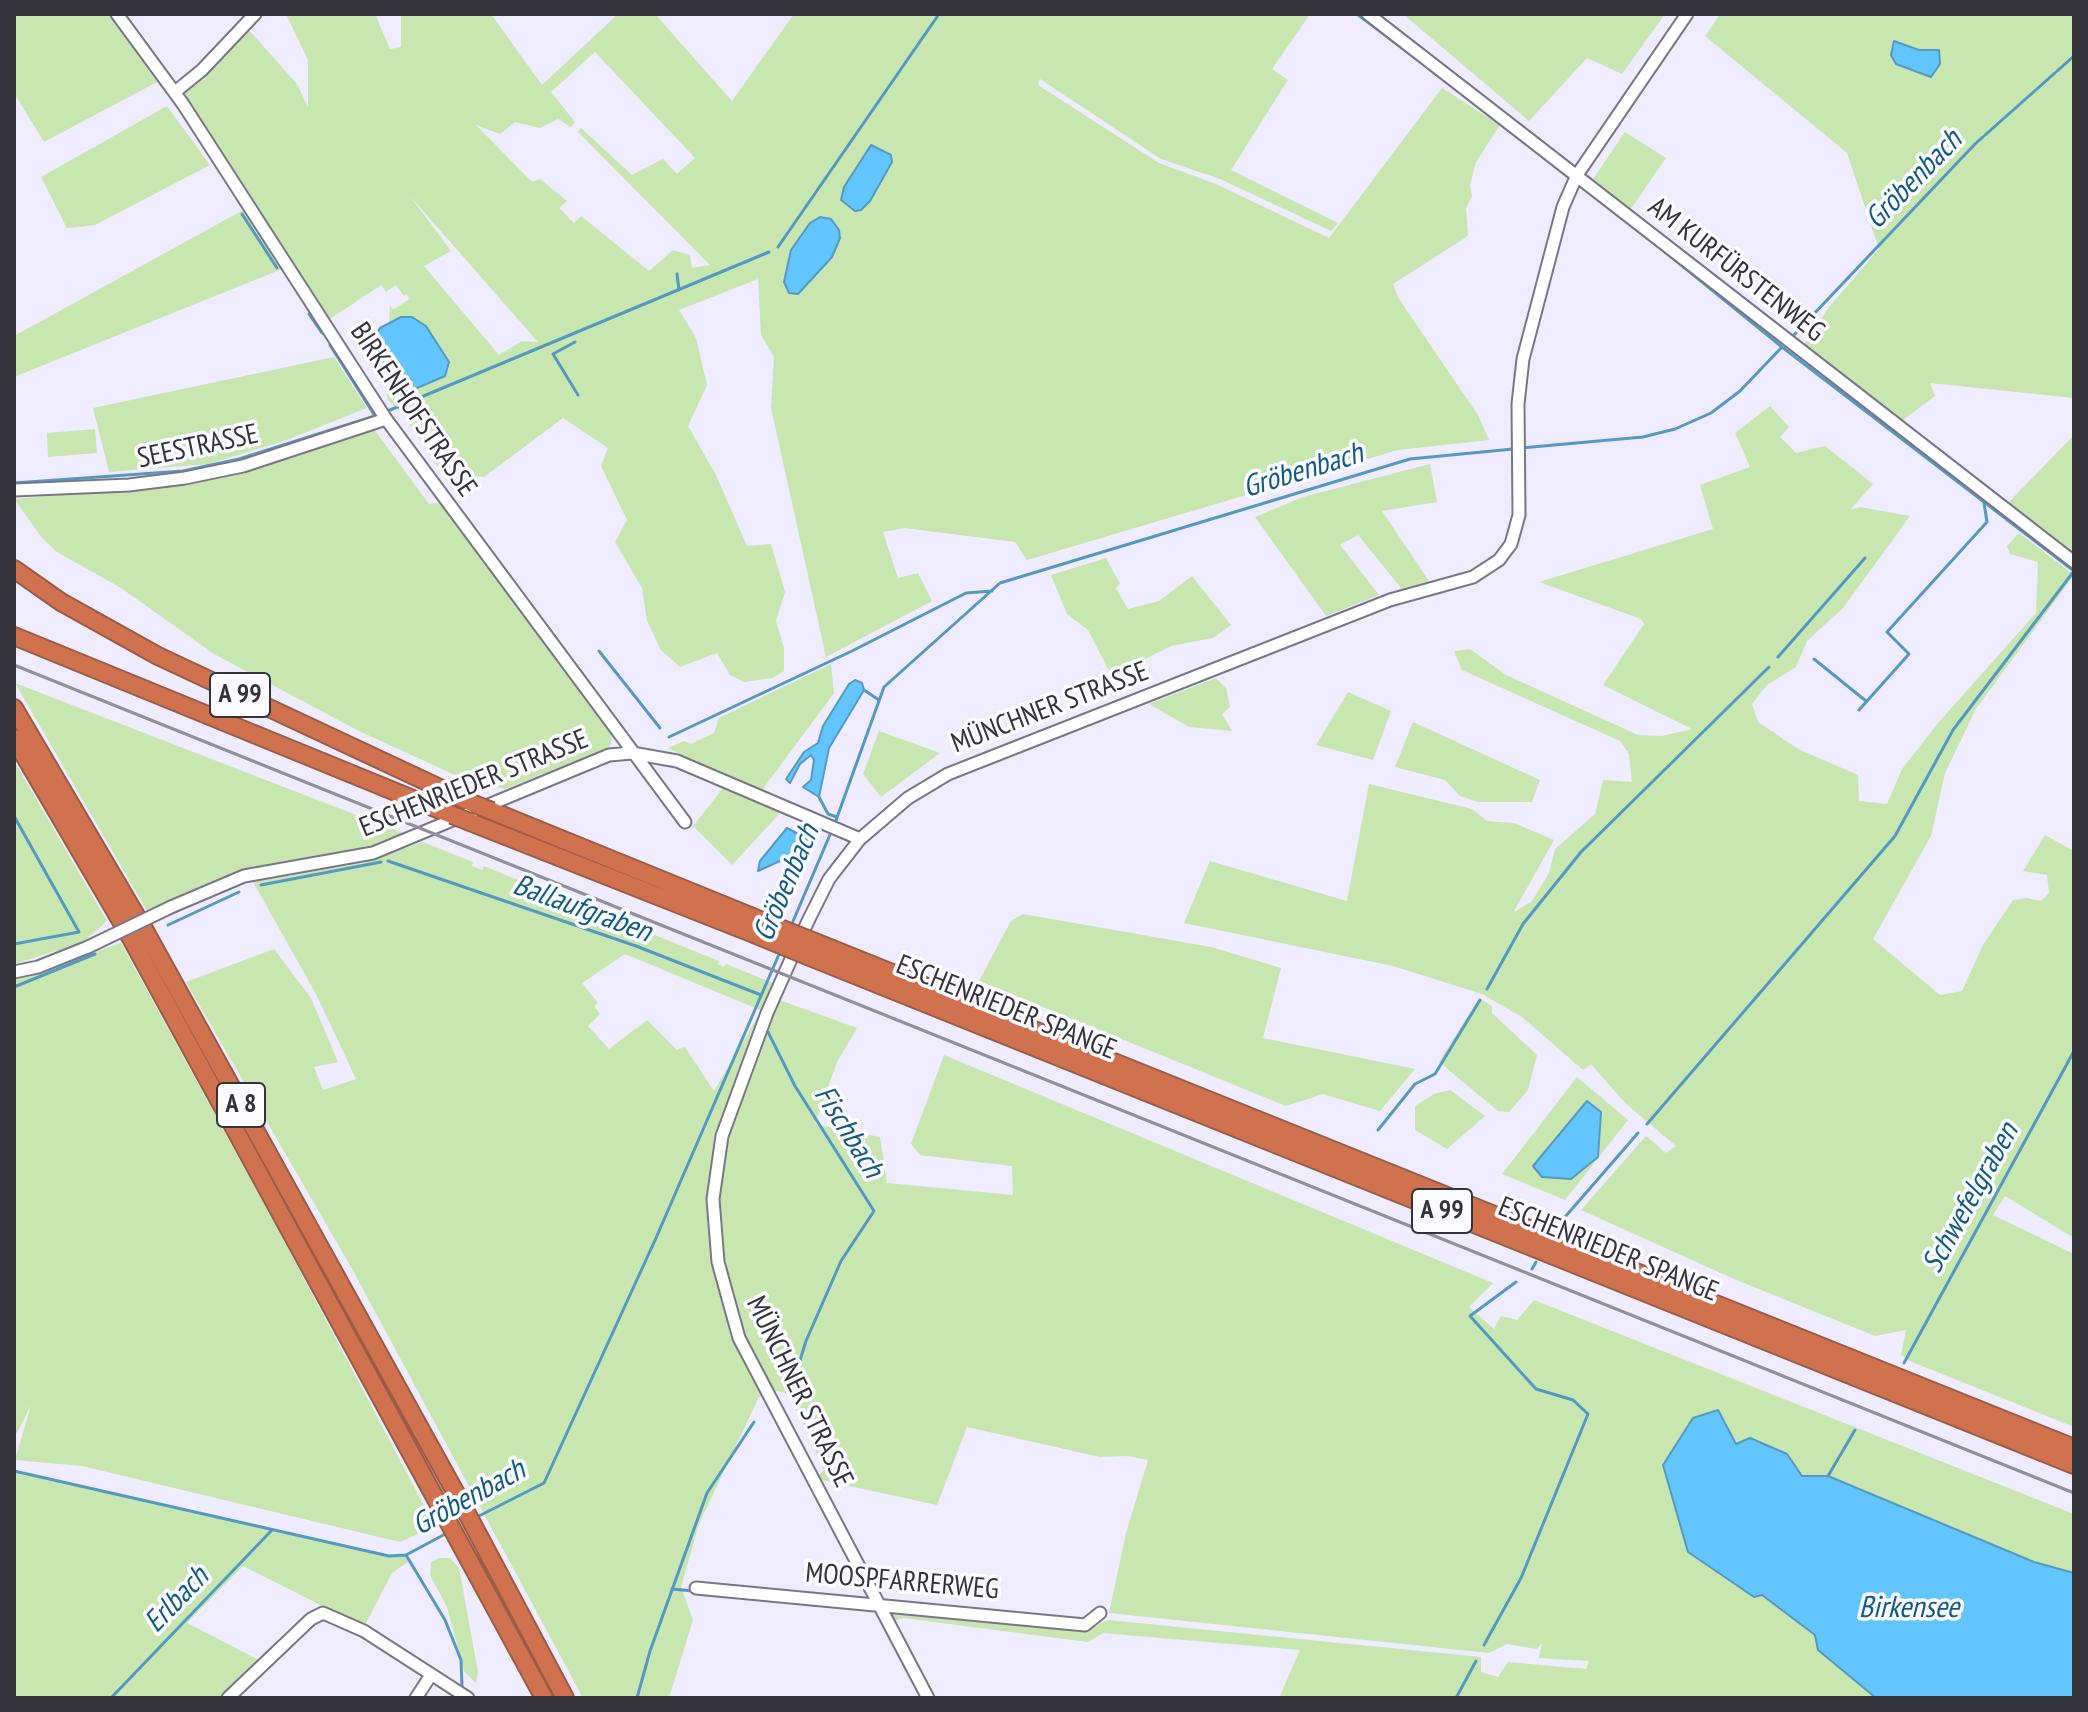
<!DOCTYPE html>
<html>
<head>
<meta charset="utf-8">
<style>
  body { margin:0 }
  #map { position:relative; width:2088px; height:1712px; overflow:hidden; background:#eeecfe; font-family:"PT Sans Narrow",sans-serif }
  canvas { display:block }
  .frame { position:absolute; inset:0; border:16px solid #34333a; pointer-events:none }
</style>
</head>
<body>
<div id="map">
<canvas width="2088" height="1712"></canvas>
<div class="frame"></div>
</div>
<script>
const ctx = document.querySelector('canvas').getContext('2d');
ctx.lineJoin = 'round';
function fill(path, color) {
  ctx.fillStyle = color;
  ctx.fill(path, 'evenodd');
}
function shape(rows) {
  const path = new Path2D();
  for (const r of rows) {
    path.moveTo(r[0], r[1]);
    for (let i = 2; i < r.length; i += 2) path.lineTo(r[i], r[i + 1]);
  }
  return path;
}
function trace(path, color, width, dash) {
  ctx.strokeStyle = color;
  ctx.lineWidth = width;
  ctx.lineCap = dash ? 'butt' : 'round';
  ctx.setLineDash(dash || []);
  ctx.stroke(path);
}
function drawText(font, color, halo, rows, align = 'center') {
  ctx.font = font + ' "PT Sans Narrow",sans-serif';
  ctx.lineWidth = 7;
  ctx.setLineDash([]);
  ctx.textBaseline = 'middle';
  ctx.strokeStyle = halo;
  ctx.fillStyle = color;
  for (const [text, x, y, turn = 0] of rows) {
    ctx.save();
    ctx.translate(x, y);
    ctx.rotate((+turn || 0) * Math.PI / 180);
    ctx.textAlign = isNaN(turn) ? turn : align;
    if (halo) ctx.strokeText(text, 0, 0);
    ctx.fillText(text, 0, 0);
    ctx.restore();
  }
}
fill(shape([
  [14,14,108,14,157,82,44,142,14,93],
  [286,14,375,14,390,49,401,47,401,14,491,14,542,85,618,14,655,14,732,101,794,14,1310,14,1272,69,1288,80,1231,170,1338,223,1331,231,1220,179,1161,159,1040,79,1038,85,1159,163,1216,184,1329,238,1442,88,1500,125,1476,162,1470,185,1472,197,1466,208,1468,236,1393,284,1399,299,1478,415,1489,440,1398,450,1027,560,1015,542,904,528,883,532,898,578,918,573,932,601,826,657,771,408,774,357,761,335,758,279,679,310,696,338,707,385,688,426,716,475,747,546,771,544,785,592,776,621,784,648,784,671,772,678,744,682,730,675,717,653,680,667,661,650,647,621,642,588,615,542,627,520,601,466,608,448,563,418,484,477,479,476,455,493,404,416,387,399,388,386,410,391,449,362,426,326,412,317,389,323,390,305,393,310,409,299,407,294,404,296,396,285,386,292,381,285,330,319,182,89,248,29,297,84,308,107,308,60],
  [595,52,695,158,677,174,663,159,632,175,581,128,578,132,710,265,692,268,690,255,673,250,649,271,581,216,574,223,559,208,567,201,540,179,532,182,476,125,500,134,515,122,540,128,558,119,571,127,575,122,551,92],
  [872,145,891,155,892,162,870,201,853,171,865,159],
  [410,196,537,341,537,342,522,341,499,355,424,266,451,251],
  [1403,14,1665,14,1622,74,1587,58,1529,121],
  [1720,14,2074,14,2074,398,1930,383,1935,396,1899,423,1803,346,1830,306,1879,249,1847,153,1705,36],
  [167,106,210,165,95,225,67,228,41,177],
  [1625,132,1666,158,1630,210,1593,179],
  [245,209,282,269,14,377,14,336],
  [334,357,367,408,284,441,208,464,109,472,93,408],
  [1770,406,1789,427,1780,437,1796,453,1825,446,1873,484,1850,510,1860,507,1910,516,1843,608,1807,641,1796,667,1767,685,1752,704,1758,722,1798,749,1858,775,1859,801,1887,804,1902,769,1938,723,2036,613,2038,562,2010,554,2007,546,2019,533,2074,575,1976,709,1945,773,1931,836,1873,939,1940,995,1962,991,1983,945,2013,900,2027,898,2041,901,2049,893,2047,875,2023,871,2045,835,2074,851,2074,1238,2005,1196,1993,1215,2074,1254,2074,1427,1912,1362,1901,1355,1906,1330,1875,1336,1734,1279,1581,1210,1646,1136,1666,1153,1676,1146,1625,1103,1591,1064,1583,1070,1522,1017,1482,994,1393,966,1184,923,1210,861,1347,901,1369,784,1472,809,1487,821,1514,823,1554,840,1513,913,1532,901,1549,873,1555,849,1595,814,1603,780,1632,782,1629,754,1620,741,1462,670,1454,651,1470,649,1506,675,1638,735,1662,736,1692,729,1603,685,1644,624,1641,619,1539,582,1713,529,1700,485,1750,467,1735,433],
  [373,428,429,504,441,503,612,735,610,747,505,789,468,781,359,731,214,654,121,588,57,552,42,538,14,499,179,484],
  [95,429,97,453,48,457,47,433],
  [2074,435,2074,554,2008,503],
  [1430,464,1437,502,1382,511,1429,581,1402,589,1358,535,1340,545,1379,595,1326,616,1255,517,1303,497],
  [1106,558,1120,584,1116,588,1128,609,1159,601,1192,576,1231,625,1213,638,1171,646,1115,674,1108,669,1088,630,1067,614,1051,575],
  [831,664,834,693,760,793,668,748,684,741,691,744,714,733,719,718],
  [1216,678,1226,688,1230,707,1222,714,1232,731,1189,727,1149,704],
  [15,683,408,835,367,848,244,876,150,916],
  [1348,692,1391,711,1373,760,1316,745],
  [1413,722,1540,780,1532,802,1478,802,1460,796,1445,780,1395,767],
  [879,731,940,753,881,797,863,774],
  [14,761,107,921,82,943,14,964],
  [724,787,781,812,732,865,693,826],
  [423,842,473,862,472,866,482,870,484,866,554,895,553,898,563,902,564,899,638,928,637,932,644,934,645,931,719,961,718,964,724,967,726,964,773,983,760,1010,625,954,582,983,598,1003,594,1006,600,1014,588,1026,609,1049,647,1020,677,1050,685,1047,714,1091,761,1011,767,1012,774,998,857,1028,837,1062,815,1124,880,1137,887,1183,1013,1195,1012,1166,920,1155,911,1144,944,1055,1493,1283,1469,1307,1494,1329,1501,1316,1517,1320,1534,1300,2074,1514,2074,1698,1279,1698,1300,1650,1103,1633,1088,1642,903,1618,893,1621,889,1612,1085,1630,1108,1620,1481,1657,1481,1672,1498,1677,1508,1662,1586,1669,1589,1661,1539,1658,1542,1643,1537,1649,1507,1644,1489,1653,1109,1613,1126,1533,1148,1460,1128,1456,1100,1457,967,1427,937,1505,822,1480,819,1475,824,1470,789,1394,769,1389,759,1397,699,1524,681,1587,693,1620,669,1698,583,1698,351,1267,186,982,274,949,311,998,338,1062,314,1067,323,1090,356,1079,316,994,253,882,362,863],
  [1023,914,1211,947,1281,968,1263,1038,1415,1069,1380,1111,1323,1094,1286,1106,979,981,1011,921],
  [121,943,277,1228,435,1526,400,1542,82,1466,15,1460,31,1405,14,1439,14,980],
  [1479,998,1492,1006,1492,1013,1537,1055,1528,1090,1509,1112,1498,1111,1439,1062],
  [1577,1077,1628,1120,1565,1200,1502,1174],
  [1450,1090,1485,1116,1447,1149,1415,1130,1415,1106,1434,1094],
  [14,1471,272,1530,389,1556,406,1555,410,1560,421,1553,392,1573,364,1627,243,1566,187,1623,263,1662,226,1698,14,1698],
  [439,1558,450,1558,459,1568,478,1672,476,1683,464,1671,447,1607,430,1575,431,1562]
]), '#c8e6af');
const water = shape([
  [1894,41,1919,50,1939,50,1940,64,1931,77,1896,64,1891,55,1894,41],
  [871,145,891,155,892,162,870,201,861,210,855,211,841,200,844,187,871,145],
  [820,217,831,219,839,230,840,238,832,257,798,294,789,293,784,282,791,250,810,223,820,217],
  [401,317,412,317,426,326,449,362,445,376,410,391,388,386,370,362,372,340,380,328,401,317],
  [855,680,862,683,864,690,829,748,819,797,803,787,811,780,814,760,811,755,800,764,790,783,786,779,804,752,818,743,823,726,849,684,855,680],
  [787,828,815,843,803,865,780,861,758,871,760,861,787,828],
  [1587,1101,1601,1112,1598,1157,1571,1179,1542,1177,1533,1166,1587,1101],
  [1718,1410,1736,1444,1750,1438,1787,1454,1802,1476,1828,1476,2034,1562,2074,1573,2074,1698,1876,1698,1818,1650,1815,1635,1762,1595,1754,1597,1688,1552,1663,1465,1693,1418,1718,1410]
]);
fill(water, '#63c5fe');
trace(water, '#5599c3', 2);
trace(shape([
  [1357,14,1418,60],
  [242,214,277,268],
  [1648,238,1782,347,2074,571],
  [778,247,939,14],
  [677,274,679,290],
  [309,314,322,333],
  [1791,338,1975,144,2074,56],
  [575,342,553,354,578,395],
  [390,410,769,252],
  [1521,448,1643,437,1675,429,1711,413,1740,391,1782,347],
  [14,483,183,471,239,459,375,416,330,345],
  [599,651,660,728],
  [1778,657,1865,558],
  [1814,659,1866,701],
  [864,690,879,700],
  [1859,710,1909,654,1887,632,1987,522,1984,503],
  [669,737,852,651,966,593,992,591],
  [819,797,828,814,837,817],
  [14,816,79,932,14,944],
  [835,823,884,687,1000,583,1410,459,1513,449],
  [388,861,636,946,761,995],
  [261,885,381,862],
  [168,925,239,892],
  [791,926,832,830],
  [14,987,95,954],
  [1487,989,1523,924,1581,852,1769,667],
  [768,1032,795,1086,874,1211,841,1261,806,1341,793,1383],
  [1647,1124,1895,836,1953,730,2074,571],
  [1378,1130,1415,1084,1435,1074,1480,1000],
  [1565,1217,1638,1133],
  [1532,1269,1536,1262],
  [1904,1363,2074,1051],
  [14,1471,389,1556,406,1555,449,1532],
  [1828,1476,1855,1430],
  [477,1517,544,1483,656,1238,780,952],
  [406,1555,445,1620,461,1660,462,1686],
  [672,1589,693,1591],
  [1484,1645,1521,1578,1588,1414,1573,1400,1536,1389,1470,1316,1516,1282],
  [111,1698,272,1530],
  [637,1698,650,1651,707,1493,754,1422],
  [1456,1698,1476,1661]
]), '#5599c3', 3);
const minor = shape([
  [117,14,183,104,386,419,685,822],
  [1368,14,2074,562],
  [175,92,202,70,255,14],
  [14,490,129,485,185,478,243,466,386,419],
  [171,907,244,876,373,853,609,755,632,753,677,761,860,839],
  [14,972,38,967,88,947],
  [696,1588,1085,1625,1100,1613],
  [228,1698,311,1619,323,1613,364,1631,468,1698],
  [416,1698,431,1675],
  [928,1698,739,1338,718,1262,713,1199,722,1136,767,1013,808,921,829,879,860,839,908,798,948,774,1390,600,1473,577,1499,560,1511,544,1519,515,1518,404,1523,359,1563,207,1577,175,1687,14]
]);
const highway = shape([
  [14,569,61,602,158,656,474,804],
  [14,636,452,815],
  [14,708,144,929,463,1506,565,1698],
  [14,738,132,940,544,1698],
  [492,811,765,922],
  [470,822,754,934],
  [815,942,2074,1448],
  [810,957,2074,1465]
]);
trace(minor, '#797787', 15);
trace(highway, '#995c47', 20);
trace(minor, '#fff', 11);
trace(highway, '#d0724e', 16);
trace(shape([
  [14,665,2074,1493]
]), '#918f9c', 3);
const minorBridge = shape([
  [88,947,171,907]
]);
const highwayBridge = shape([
  [474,804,492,811],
  [452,815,470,822],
  [765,922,815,942],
  [754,934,810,957]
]);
trace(minorBridge, '#797787', 15, []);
trace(highwayBridge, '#995c47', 20, []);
trace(minorBridge, '#fff', 11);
trace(highwayBridge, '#d0724e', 16);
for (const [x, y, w] of [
  [240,695,60],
  [241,1105,48],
  [1442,1211,60]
]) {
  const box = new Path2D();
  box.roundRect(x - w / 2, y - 22, w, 44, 6);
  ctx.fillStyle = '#fcfbff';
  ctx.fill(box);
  trace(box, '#34333a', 2);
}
drawText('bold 26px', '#34333a', null, [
  ["A 99",240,695],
  ["A 8",241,1105],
  ["A 99",1442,1211]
]);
drawText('28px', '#34333a', '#fcfbff', [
  ["AM KURFÜRSTENWEG",1736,270,38],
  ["BIRKENHOFSTRASSE",413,410,56],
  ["SEESTRASSE",198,447,-12],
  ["MÜNCHNER STRASSE",1050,708,-21],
  ["ESCHENRIEDER STRASSE",474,784,-22],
  ["ESCHENRIEDER SPANGE",1006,1008,22],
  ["ESCHENRIEDER SPANGE",1608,1250,22],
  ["MÜNCHNER STRASSE",799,1392,64],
  ["MOOSPFARRERWEG",902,1582,5]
]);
drawText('italic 30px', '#115c82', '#fcfbff', [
  ["Gröbenbach",1914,180,-46],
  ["Gröbenbach",1303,471,-17],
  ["Gröbenbach",787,883,-67],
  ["Ballaufgraben",582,909,20],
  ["Fischbach",848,1132,58],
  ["Schwefelgraben",1971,1198,-61],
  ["Gröbenbach",469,1498,-29],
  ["Erlbach",177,1600,-46],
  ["Birkensee",1909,1608]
]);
</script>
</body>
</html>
